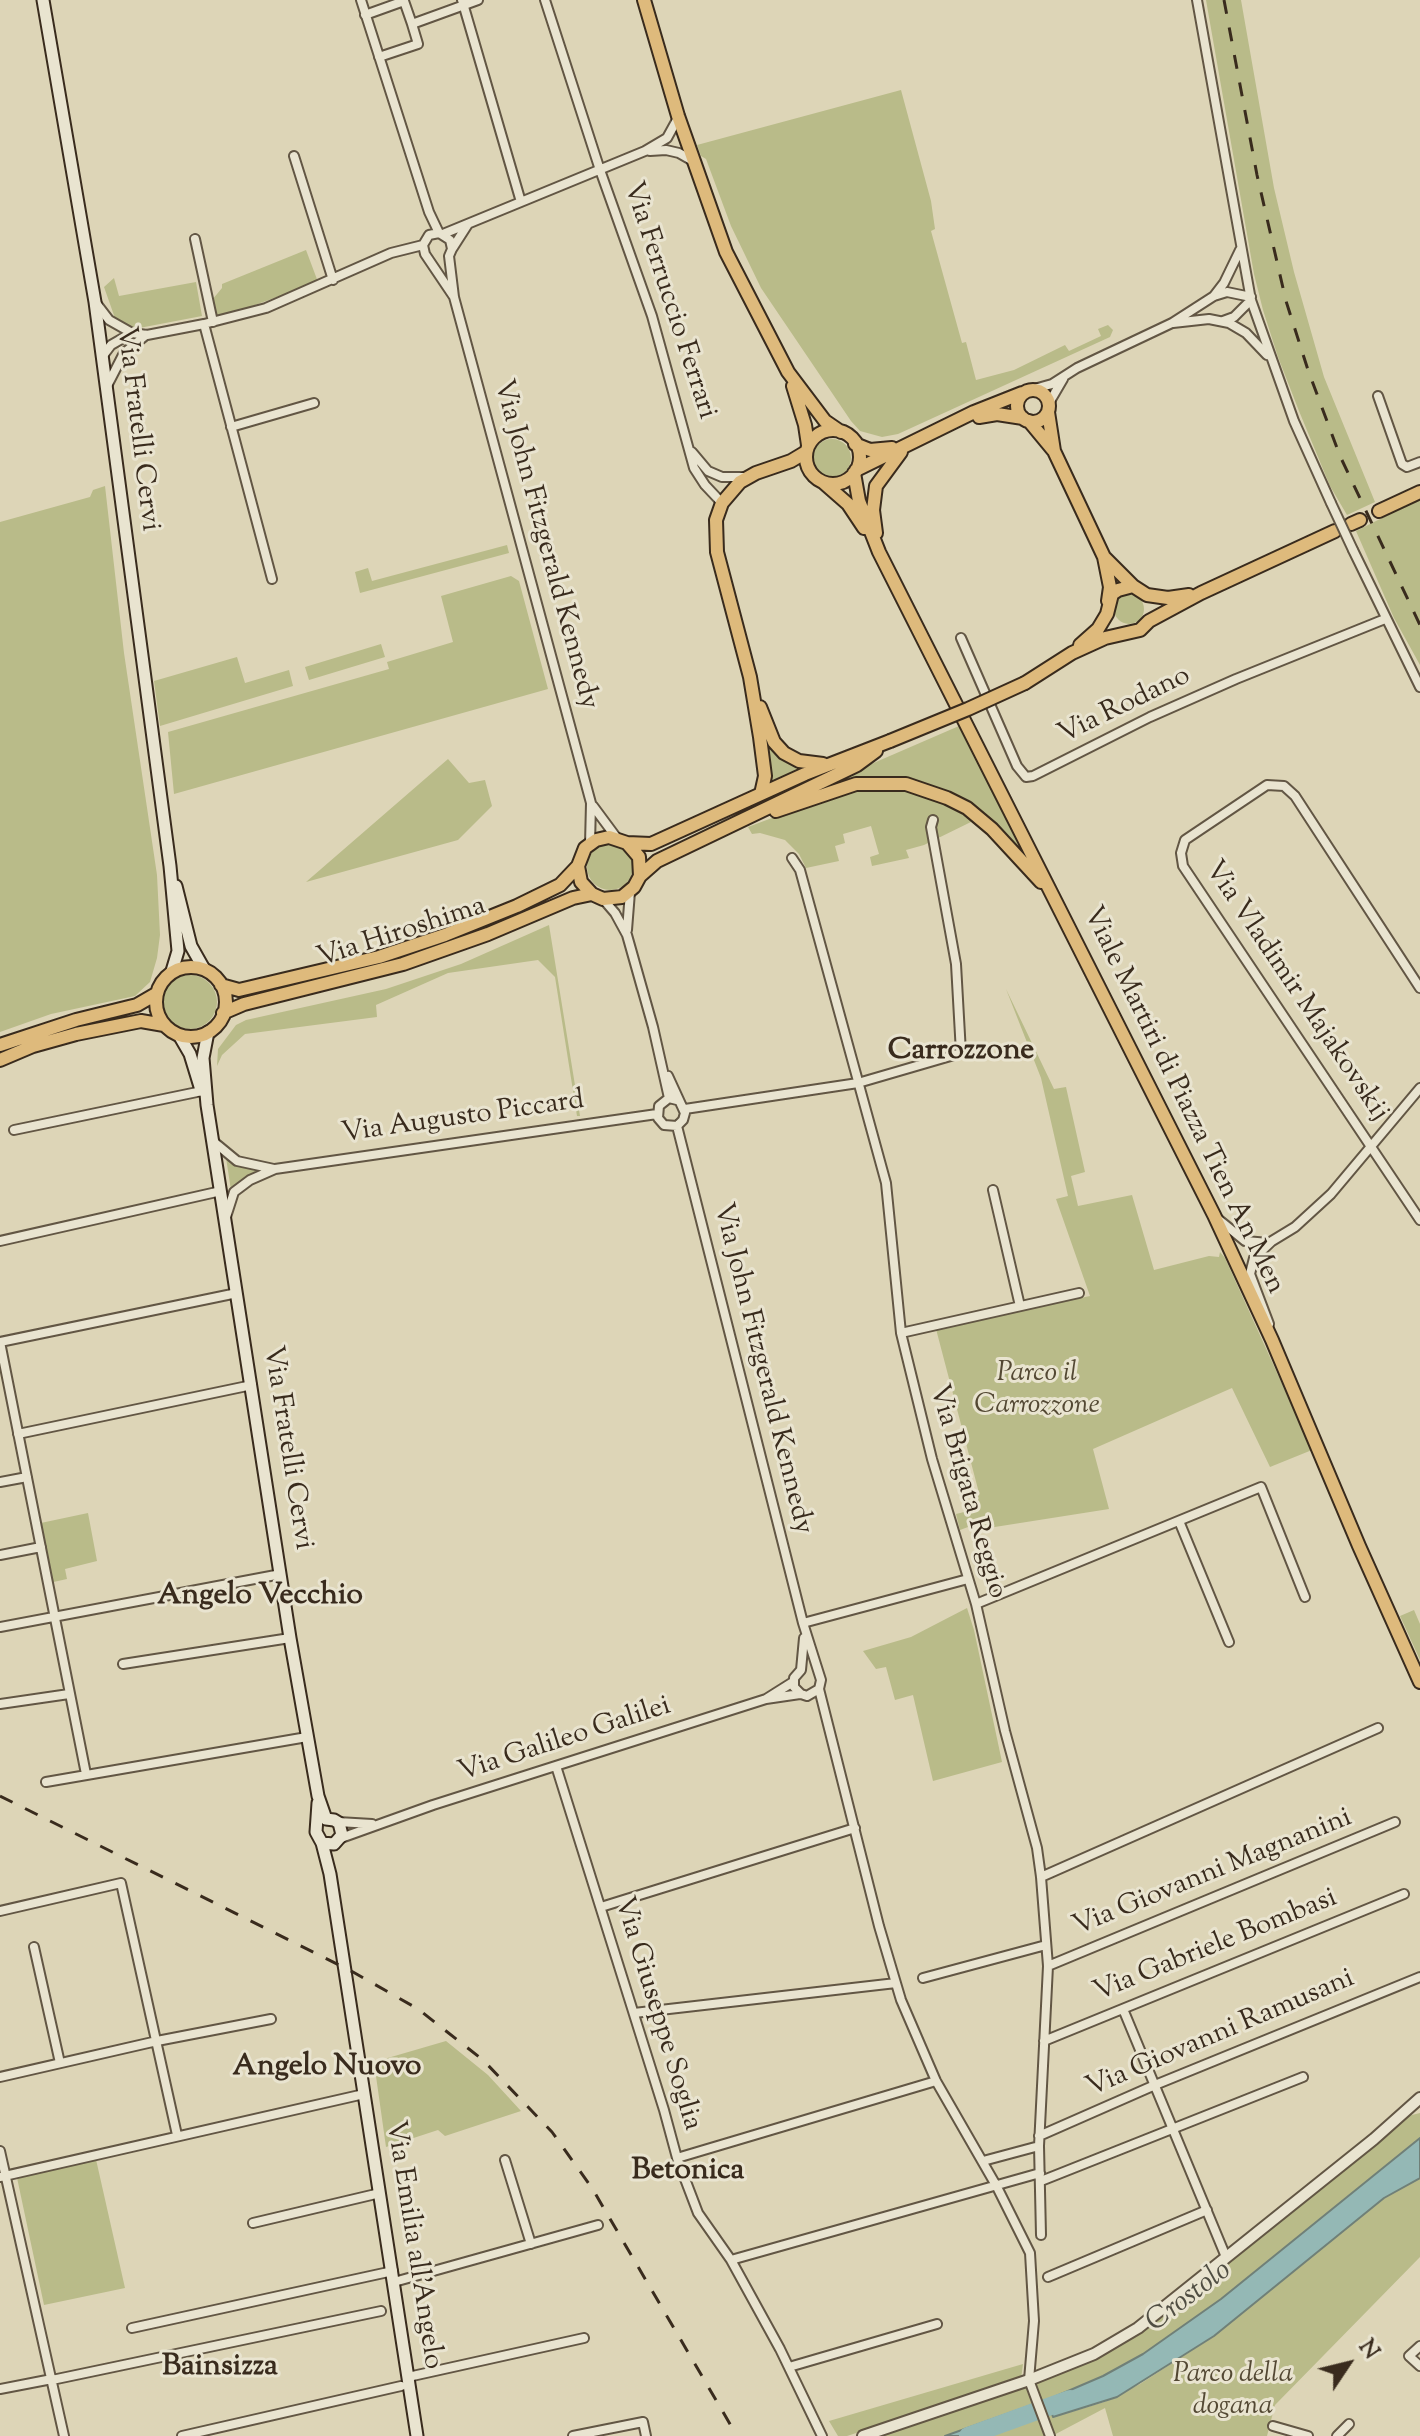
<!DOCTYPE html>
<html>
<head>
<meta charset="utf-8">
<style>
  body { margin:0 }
  #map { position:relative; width:1420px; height:2436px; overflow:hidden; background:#ddd5b7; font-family:"Sorts Mill Goudy",serif }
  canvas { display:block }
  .north { position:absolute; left:1308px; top:2324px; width:80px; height:80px; -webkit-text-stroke:6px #e9e4d0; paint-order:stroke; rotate:55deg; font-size:22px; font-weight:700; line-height:32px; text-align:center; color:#392b1d }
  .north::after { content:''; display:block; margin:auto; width:28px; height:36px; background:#392b1d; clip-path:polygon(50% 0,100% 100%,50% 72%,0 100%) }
</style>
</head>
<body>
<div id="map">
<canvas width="1420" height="2436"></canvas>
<div class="north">N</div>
</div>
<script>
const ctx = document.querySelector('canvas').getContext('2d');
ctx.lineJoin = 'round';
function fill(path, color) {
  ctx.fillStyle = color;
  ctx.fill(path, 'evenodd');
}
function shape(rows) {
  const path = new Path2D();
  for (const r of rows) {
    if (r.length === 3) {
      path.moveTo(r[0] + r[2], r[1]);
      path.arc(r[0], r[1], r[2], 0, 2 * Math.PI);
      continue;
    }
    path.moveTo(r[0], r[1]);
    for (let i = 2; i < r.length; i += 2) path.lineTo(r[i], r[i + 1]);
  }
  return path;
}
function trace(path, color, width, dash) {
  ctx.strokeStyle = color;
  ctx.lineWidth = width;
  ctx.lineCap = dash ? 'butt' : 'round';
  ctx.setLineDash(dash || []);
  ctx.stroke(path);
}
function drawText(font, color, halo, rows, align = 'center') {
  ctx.font = font + ' "Sorts Mill Goudy",serif';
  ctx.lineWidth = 6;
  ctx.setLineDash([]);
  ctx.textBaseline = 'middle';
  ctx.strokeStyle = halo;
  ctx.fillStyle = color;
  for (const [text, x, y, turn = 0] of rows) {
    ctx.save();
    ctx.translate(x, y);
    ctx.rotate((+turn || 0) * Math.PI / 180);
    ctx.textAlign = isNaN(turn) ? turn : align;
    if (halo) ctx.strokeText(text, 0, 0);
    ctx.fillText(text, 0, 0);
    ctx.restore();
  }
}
fill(shape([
  [1206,0,1241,0,1274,188,1294,272,1324,377,1375,502,1347,515,1330,486,1299,411,1278,357,1263,310,1254,274],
  [901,90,931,201,935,229,931,231,962,343,966,342,976,380,1014,370,1065,345,1069,351,1101,336,1098,329,1108,325,1113,330,1110,337,898,434,882,437,860,431,851,421,761,288,731,226,706,159,701,156,697,145],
  [306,250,318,282,233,313,215,316,212,300,222,288,222,284],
  [114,278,119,296,196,282,202,316,134,329,116,321,104,287],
  [832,458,19],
  [105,486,124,653,157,875,160,935,157,958,150,982,135,996,51,1014,0,1032,0,522,90,497,93,490],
  [1420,499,1420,665,1394,618,1356,531],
  [507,545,509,553,360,593,355,572,368,568,372,581],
  [511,576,519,581,548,689,174,794,168,732,389,669,387,662,453,642,441,596],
  [1129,609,15],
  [381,644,385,657,309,680,305,667],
  [237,657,245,683,289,670,293,686,160,726,154,681],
  [959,726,1032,865,996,826,913,781,881,776,832,781],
  [769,747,785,762,807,770,766,788,771,767],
  [448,759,469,783,485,780,492,806,458,840,306,882],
  [868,788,908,789,961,809,975,820,924,845,906,850,909,858,872,866,870,857,879,854,871,826,843,834,845,843,835,846,839,861,806,868,799,854,785,840,760,833,752,834,748,827,833,795],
  [610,867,23],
  [549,925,580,1116,577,1116,555,977,538,960,448,973,376,1005,377,1017,245,1034,222,1055,217,1066,218,1049,236,1025,246,1020,386,989,461,964],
  [190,1002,27],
  [1006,989,1054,1089,1066,1087,1085,1172,1071,1176,1078,1206,1132,1195,1154,1270,1209,1256,1219,1257,1220,1252,1225,1258,1312,1450,1270,1467,1232,1388,1093,1449,1109,1509,982,1529,979,1519,967,1522,968,1527,960,1530,956,1514,968,1511,979,1493,936,1329,1090,1296,1056,1199,1068,1196,1041,1078],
  [225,1151,237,1161,275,1169,250,1180,232,1197],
  [88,1513,97,1561,65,1569,67,1579,49,1583,36,1524],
  [967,1608,974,1630,1002,1762,933,1781,913,1695,895,1700,886,1667,876,1669,863,1651,911,1637],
  [1414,1610,1420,1624,1420,1660,1400,1616],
  [446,2041,488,2075,521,2111,445,2136,438,2130,386,2147,374,2062],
  [1420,2113,1420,2138,1221,2299,1143,2354,1103,2376,1054,2417,1104,2402,1140,2384,1214,2336,1384,2198,1420,2178,1420,2257,1275,2405,1267,2436,1113,2436,1105,2408,1052,2436,985,2436,1036,2418,1031,2406,945,2436,863,2436,1029,2380,1138,2328,1396,2119],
  [95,2155,125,2288,44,2305,16,2173],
  [1023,2364,1021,2379,847,2436,838,2436,829,2421]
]), '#b9bb89');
const water = shape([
  [1420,2138,1420,2178,1384,2198,1214,2336,1117,2397,1053,2417,1047,2400,1103,2376,1143,2354,1221,2299,1420,2138],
  [1032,2405,1036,2418,985,2436,945,2436,1032,2405]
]);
fill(water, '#94b8b5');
trace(water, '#708078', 2);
trace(shape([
  [968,2436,1070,2399]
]), '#94b8b5', 18);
const minor = shape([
  [361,0,429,212,439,233],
  [462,0,521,202],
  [545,0,600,170,652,316,694,468,705,485,722,503],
  [1197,0,1251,300,1294,421,1331,503],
  [365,15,404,1,412,24,418,44,379,57],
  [412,24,478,0],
  [650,151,666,150,679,153,693,161],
  [294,156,333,280],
  [443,234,645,151,667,138,678,118],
  [195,239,213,322],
  [452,249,468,224],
  [1214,296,1224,283,1240,250],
  [454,297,425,254,423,245,429,235,439,233,450,240,452,249,449,256,454,297,591,803,590,844],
  [96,303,109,320,132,333,147,335,204,324,266,308,391,253,423,245],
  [1223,321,1234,317,1251,300],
  [1173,323,1209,319,1229,323,1246,333,1267,355],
  [204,324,272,579],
  [102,357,111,345,132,333],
  [107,386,124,353,146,335],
  [1034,389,1052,384,1077,368,1172,323,1214,296,1227,292,1251,297],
  [1378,396,1402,464,1407,467,1420,462],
  [1049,403,1063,379],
  [231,427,314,403],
  [692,452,708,471,722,477,744,477],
  [1353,550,1420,687],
  [961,638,1017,766,1026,777,1033,776,1150,717,1236,679,1385,619],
  [593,806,616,837],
  [792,858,800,870,886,1183,901,1333,932,1459,976,1604,1005,1731,1037,1848,1041,1877,1048,1966,1039,2146,983,2161],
  [603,899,615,913,627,935,653,1027,669,1098],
  [627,930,630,892],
  [1420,988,1295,796,1284,786,1267,785,1185,840,1181,853,1183,866,1420,1220],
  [668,1076,685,1113,683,1120,677,1126,664,1125,658,1118,659,1106,669,1098,677,1100],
  [685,1109,858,1083,961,1053,956,964,931,827,933,820],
  [677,1126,803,1623,821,1680,819,1689,879,1926,901,2000,936,2081,997,2187,1030,2253,1034,2321,1029,2380,1050,2436],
  [14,1130,202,1091],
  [214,1142,237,1161,274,1169],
  [993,1190,1020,1306],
  [226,1217,234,1192,250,1180,275,1169,657,1114],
  [1218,1219,1245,1241,1269,1243],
  [0,1241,221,1191],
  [1269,1324,1250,1274,1254,1258,1272,1241,1295,1227,1331,1194,1420,1088],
  [901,1333,1079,1293],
  [0,1342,86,1774],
  [0,1342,237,1293],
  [18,1434,252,1385],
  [0,1482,27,1477],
  [1179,1521,1229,1642],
  [0,1555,41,1547],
  [976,1604,1261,1487,1305,1597],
  [803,1623,968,1579],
  [0,1627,281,1574],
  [804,1638,801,1670,794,1678,794,1687,801,1694,807,1696,819,1689],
  [123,1664,290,1638],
  [793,1682,766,1699,800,1694],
  [0,1704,69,1694],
  [556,1766,664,2110,677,2158,698,2213,731,2260,780,2349,822,2436],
  [46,1782,307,1737],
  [338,1822,372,1824],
  [341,1838,433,1805,766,1699],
  [1041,1877,1378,1728],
  [601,1907,855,1828],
  [0,1911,121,1883,177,2135],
  [34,1947,60,2063],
  [1048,1966,1395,1822],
  [923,1978,1046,1945],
  [1123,2009,1226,2257],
  [634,2013,896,1983],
  [1044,2041,1404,1894],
  [0,2077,157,2041,271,2019],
  [1039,2136,1155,2085,1420,1977],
  [1039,2146,1041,2235],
  [0,2151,64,2436],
  [677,2158,936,2081],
  [505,2160,531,2244],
  [0,2177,364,2094],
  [1041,2181,1303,2077],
  [253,2223,380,2193],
  [731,2260,1040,2173],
  [1048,2277,1207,2210],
  [394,2282,598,2225],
  [132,2328,393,2271],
  [1420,2346,1409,2356,1420,2366],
  [789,2367,937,2324],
  [408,2377,584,2338],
  [52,2380,381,2311],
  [0,2389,52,2379],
  [1273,2426,1308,2436],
  [182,2436,401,2386],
  [573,2436,643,2422,646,2436],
  [1337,2436,1349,2424]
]);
const tertiary = shape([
  [863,2436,1029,2380,1094,2354,1138,2328,1374,2139,1420,2098]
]);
const secondary = shape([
  [43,0,95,302,170,866,178,951,172,971],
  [176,886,191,946,204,969],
  [208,1032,203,1058,207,1105,290,1638,318,1796,326,1819],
  [179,1035,190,1054,201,1090],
  [318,1803,316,1832,322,1843,330,1874,417,2436],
  [322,1843,334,1844,342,1835,339,1823,334,1820,326,1819]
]);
const primary = shape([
  [644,0,678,116,726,252,788,372,825,421,841,432],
  [793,386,805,425,808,445],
  [1033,406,16],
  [1048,412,1054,451,1104,557,1110,587,1108,601],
  [979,417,997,414,1023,418],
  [1029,421,1053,450],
  [833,457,27],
  [855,444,870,450,892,448],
  [856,470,974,412,1022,393],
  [854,473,859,501,879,552,1214,1215,1272,1340,1359,1546,1420,1682],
  [824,483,848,504,864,528],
  [1379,511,1420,492],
  [1351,524,1360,520],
  [876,533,873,510,876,486,901,452],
  [1104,557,1133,586],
  [1080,645,1098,629,1107,614,1112,594,1118,590,1133,586,1147,595,1168,598,1189,595],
  [1025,683,1072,653,1105,638,1140,630,1149,621,1201,593,1335,531],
  [760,707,774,742,784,753,799,761,823,764],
  [761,794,765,776,760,737,750,677,717,552,716,520,722,503,740,482,756,473,791,461,806,452],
  [776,811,856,784,906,784,947,798,967,808,992,829,1041,882],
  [627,843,639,857,640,876],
  [578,866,581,882,592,894,603,899,622,897,634,887,640,876,657,861,857,765,876,751],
  [191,1002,35],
  [221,985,239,990,379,957,445,935,517,906,560,885,578,866,585,848,596,840,609,837,627,843,651,844,805,774,890,741],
  [223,1013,244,1004,403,964,488,934,573,898,592,894],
  [0,1045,76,1020,137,1005,156,994],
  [0,1060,33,1046,76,1034,141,1021,164,1025]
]);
trace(minor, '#625644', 12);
trace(tertiary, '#625644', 14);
trace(secondary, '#392b1d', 15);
trace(primary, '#392b1d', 16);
trace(minor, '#e9e4d0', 8);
trace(tertiary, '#e9e4d0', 10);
trace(secondary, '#e9e4d0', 11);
trace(primary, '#deba7c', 12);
trace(shape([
  [1224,0,1257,175,1286,301,1308,370,1340,456,1420,625],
  [0,1796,353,1972,418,2009,483,2060,552,2132,592,2188,737,2436]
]), '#392b1d', 3, [14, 14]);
const minorBridge = shape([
  [1331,503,1353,550]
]);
const primaryBridge = shape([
  [890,741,968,709,1025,683]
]);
trace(minorBridge, '#625644', 12, []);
trace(primaryBridge, '#392b1d', 16, []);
trace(minorBridge, '#e9e4d0', 8);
trace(primaryBridge, '#deba7c', 12);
drawText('28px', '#392b1d', '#e9e4d0', [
  ["Via Ferruccio Ferrari",668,301,72],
  ["Via Fratelli Cervi",136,429,83],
  ["Via John Fitzgerald Kennedy",544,545,75],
  ["Via Rodano",1125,707,-26],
  ["Via Hiroshima",402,934,-18],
  ["Via Vladimir Majakovskij",1295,992,56],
  ["Viale Martiri di Piazza Tien An Men",1182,1101,64],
  ["Via Augusto Piccard",463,1119,-8],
  ["Via John Fitzgerald Kennedy",761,1369,76],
  ["Via Fratelli Cervi",286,1448,81],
  ["Via Brigata Reggio",966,1492,74],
  ["Via Galileo Galilei",565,1741,-18],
  ["Via Giovanni Magnanini",1213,1874,-22],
  ["Via Gabriele Bombasi",1216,1947,-22],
  ["Via Giuseppe Soglia",656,2014,73],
  ["Via Giovanni Ramusani",1221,2035,-23],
  ["Via Emilia all'Angelo",412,2245,81]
]);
drawText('italic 28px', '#534833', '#e9e4d0', [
  ["Parco il",1037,1375],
  ["Carrozzone",1037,1407],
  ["Parco della",1233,2376],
  ["dogana",1233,2408]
]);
drawText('bold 30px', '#392b1d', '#e9e4d0', [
  ["Carrozzone",961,1053],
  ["Angelo Vecchio",260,1598],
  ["Angelo Nuovo",327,2069],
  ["Betonica",688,2173],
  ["Bainsizza",220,2369]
]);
drawText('italic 30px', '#504e43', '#e9e4d0', [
  ["Crostolo",1190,2298,-37]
]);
</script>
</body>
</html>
